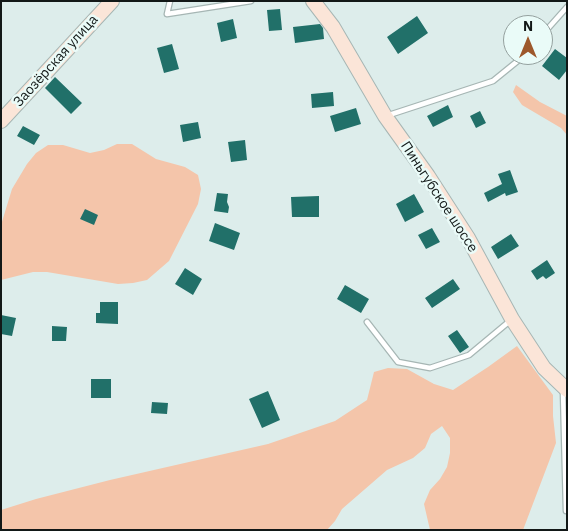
<!DOCTYPE html>
<html>
<head>
<meta charset="utf-8">
<style>
  body { margin:0 }
  #map { position:relative; width:568px; height:531px; overflow:hidden; background:#ddedeb; font-family:"IBM Plex Sans",sans-serif }
  canvas { display:block }
  .frame { position:absolute; inset:0; border:2px solid #121817; pointer-events:none }
  .north { position:absolute; left:503px; top:15px; width:50px; height:50px; box-sizing:border-box; background:#eafbf8; border:1px solid #94a09e; border-radius:50%; rotate:0deg; font-size:14px; font-weight:700; line-height:20px; text-align:center; color:#121817 }
  .north::after { content:''; display:block; margin:auto; width:18px; height:22px; background:#9d582c; clip-path:polygon(50% 0,100% 100%,50% 72%,0 100%) }
</style>
</head>
<body>
<div id="map">
<canvas width="568" height="531"></canvas>
<div class="frame"></div>
<div class="north">N</div>
</div>
<script>
const ctx = document.querySelector('canvas').getContext('2d');
ctx.lineJoin = 'round';
function fill(path, color) {
  ctx.fillStyle = color;
  ctx.fill(path, 'evenodd');
}
function shape(rows) {
  const path = new Path2D();
  for (const r of rows) {
    path.moveTo(r[0], r[1]);
    for (let i = 2; i < r.length; i += 2) path.lineTo(r[i], r[i + 1]);
  }
  return path;
}
function trace(path, color, width, dash) {
  ctx.strokeStyle = color;
  ctx.lineWidth = width;
  ctx.lineCap = dash ? 'butt' : 'round';
  ctx.setLineDash(dash || []);
  ctx.stroke(path);
}
function drawText(font, color, halo, rows, align = 'center') {
  ctx.font = font + ' "IBM Plex Sans",sans-serif';
  ctx.lineWidth = 5;
  ctx.setLineDash([]);
  ctx.textBaseline = 'middle';
  ctx.strokeStyle = halo;
  ctx.fillStyle = color;
  for (const [text, x, y, turn = 0] of rows) {
    ctx.save();
    ctx.translate(x, y);
    ctx.rotate((+turn || 0) * Math.PI / 180);
    ctx.textAlign = isNaN(turn) ? turn : align;
    if (halo) ctx.strokeText(text, 0, 0);
    ctx.fillText(text, 0, 0);
    ctx.restore();
  }
}
fill(shape([
  [516,85,540,102,567,116,567,135,561,128,522,105,513,92],
  [117,144,132,144,156,159,185,167,198,175,201,189,198,204,169,261,147,280,133,283,118,284,47,272,33,272,1,280,1,225,12,189,27,164,36,153,48,145,63,145,90,153,104,150],
  [517,346,553,395,553,416,556,443,523,530,430,530,424,504,430,490,440,479,447,467,450,453,450,438,442,426,431,434,425,448,413,458,387,470,342,509,335,521,327,530,1,530,1,510,36,499,110,480,268,444,335,421,367,400,374,372,388,368,407,369,434,384,453,390,488,367]
]), '#f4c5aa');
fill(shape([
  [280,9,282,30,269,31,267,10],
  [417,16,428,33,398,54,387,37],
  [233,19,237,38,221,42,217,23],
  [320,24,323,28,324,39,295,43,293,27],
  [172,44,179,69,164,73,157,48],
  [555,49,567,58,567,70,559,80,542,66],
  [55,77,82,103,71,114,45,88],
  [333,92,334,106,312,108,311,94],
  [448,105,453,117,433,127,427,116],
  [356,108,361,124,335,132,330,116],
  [480,111,486,123,476,128,470,116],
  [198,122,201,138,183,142,180,125],
  [23,126,40,135,34,145,17,136],
  [245,140,247,160,231,162,228,142],
  [510,170,518,192,506,196,505,193,488,202,484,193,502,184,498,174],
  [217,193,228,194,227,202,229,207,228,213,214,211],
  [414,194,424,212,405,222,396,204],
  [319,196,319,217,292,217,291,197],
  [85,209,98,215,94,225,80,219],
  [215,223,240,233,234,250,209,241],
  [432,228,440,242,426,249,418,235],
  [511,234,519,246,498,259,491,247],
  [547,260,555,273,546,279,543,276,537,280,531,271],
  [185,268,202,279,193,295,175,284],
  [453,279,460,289,432,308,425,298],
  [345,285,369,299,361,313,337,299],
  [100,302,118,302,118,324,96,323,96,313,100,313],
  [1,315,16,318,12,336,1,334],
  [52,326,67,327,66,341,52,341],
  [457,330,469,347,460,353,448,336],
  [91,379,111,379,111,398,91,398],
  [268,391,280,420,262,428,249,399],
  [152,402,168,403,167,414,151,413]
]), '#217069');
const lane = shape([
  [170,1,167,14,251,1],
  [543,34,567,7],
  [386,116,493,81,525,55],
  [367,322,398,362,430,368,469,355,511,320],
  [563,391,566,511]
]);
const secondary = shape([
  [313,1,333,27,385,116,428,176,468,238,512,319,544,368,567,390],
  [1,121,112,1]
]);
trace(lane, '#a6b6b4', 7);
trace(secondary, '#a6b6b4', 16);
trace(lane, '#fff', 4.5);
trace(secondary, '#fbe5d8', 14);
drawText('14px', '#121817', '#eafbf8', [
  ["Заозёрская улица",56,61,-48],
  ["Пиньгубское шоссе",439,197,57]
]);
</script>
</body>
</html>
